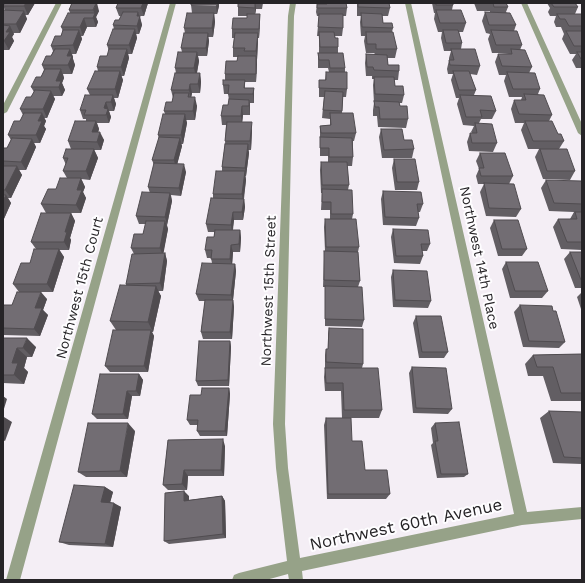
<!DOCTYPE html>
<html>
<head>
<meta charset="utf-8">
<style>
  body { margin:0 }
  #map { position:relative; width:585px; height:583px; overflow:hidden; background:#f4eef5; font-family:"Work Sans",sans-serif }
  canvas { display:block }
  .frame { position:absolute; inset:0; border:4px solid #262427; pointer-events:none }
</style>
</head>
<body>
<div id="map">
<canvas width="585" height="583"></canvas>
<div class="frame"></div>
</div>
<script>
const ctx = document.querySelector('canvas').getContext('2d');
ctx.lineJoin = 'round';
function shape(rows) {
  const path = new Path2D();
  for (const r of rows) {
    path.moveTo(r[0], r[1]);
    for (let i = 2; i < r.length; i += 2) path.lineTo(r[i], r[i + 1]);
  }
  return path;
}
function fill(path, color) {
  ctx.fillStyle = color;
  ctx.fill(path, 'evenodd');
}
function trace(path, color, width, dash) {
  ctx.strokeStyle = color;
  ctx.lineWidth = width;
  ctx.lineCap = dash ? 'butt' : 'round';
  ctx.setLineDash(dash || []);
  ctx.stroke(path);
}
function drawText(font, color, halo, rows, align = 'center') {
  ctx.font = font + ' "Work Sans",sans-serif';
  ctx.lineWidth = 4;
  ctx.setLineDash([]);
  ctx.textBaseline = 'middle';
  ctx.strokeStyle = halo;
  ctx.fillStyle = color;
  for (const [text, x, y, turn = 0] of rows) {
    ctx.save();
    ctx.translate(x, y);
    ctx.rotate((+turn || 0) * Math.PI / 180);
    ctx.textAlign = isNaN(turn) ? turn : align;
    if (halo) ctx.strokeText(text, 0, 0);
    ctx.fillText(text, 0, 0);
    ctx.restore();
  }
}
fill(shape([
  [56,3,62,3,7,112,3,114,3,105,56,3],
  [170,3,176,3,20,580,6,580,170,3],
  [290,3,296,3,294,16,285,424,288,468,300,558,514,514,405,3,411,3,527,512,582,507,582,519,522,525,302,571,303,580,289,580,288,574,266,580,232,580,234,575,239,573,287,561,276,468,273,424,288,16,290,3],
  [521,3,527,3,582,124,582,136,578,133,521,3]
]), '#96a288');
fill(shape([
  [35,3,28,15,25,15,27,19,20,33,13,33,14,34,12,37,14,41,9,50,3,50,4,51,3,53,3,10,5,11,3,5],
  [72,3,99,11,96,17,98,22,96,27,87,27,83,36,81,36,82,39,76,54,72,54,73,57,73,59,75,65,72,74,63,74,64,78,62,83,65,90,62,96,53,96,55,99,47,118,44,118,46,121,44,126,46,129,40,143,34,143,36,147,26,170,19,170,22,175,11,198,8,198,11,203,3,221,3,148,7,148,11,140,8,135,20,121,23,115,20,109,31,97,34,92,31,87,41,77,44,70,42,65,51,56,53,51,51,46,61,36,63,31,61,27,70,13,69,10],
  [148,3,144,16,140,16,142,25,139,34,136,34,137,38,132,54,128,54,129,58,124,76,121,76,123,80,118,98,114,98,116,104,114,111,109,111,111,117,109,123,97,123,99,129,98,132,104,140,101,150,94,150,98,158,90,180,81,179,85,187,83,192,86,198,81,213,46,213,41,204,67,178,63,171,66,165,63,158,71,149,68,141,86,121,86,119,83,119,80,110,90,95,87,89,98,71,97,67,107,56,109,51,107,45,114,29,113,25,119,20,121,16,119,16,116,8],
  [256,3,263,3,262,9,256,9,255,14,260,14,260,23,259,38,258,38,256,82,245,82,245,88,254,88,254,103,250,103,250,115,243,115,242,122,252,130,251,150,248,150,249,153,246,176,245,176,246,180,244,199,245,207,243,220,234,220,233,230,240,230,241,238,240,252,233,252,232,264,235,264,236,271,233,300,234,307,232,339,203,339,201,332,205,301,199,301,196,294,212,263,211,258,207,258,205,250,214,237,214,232,208,232,206,224,213,198,213,194,222,171,222,167,225,144,226,125,222,125,221,116,228,105,229,100,228,94,224,94,223,85,225,80,225,74,237,61,238,57,233,57,233,48,234,38,232,38,232,29,247,18,247,16,238,16,238,7],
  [326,3,346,3,347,8,346,16,343,16,343,28,342,36,335,36,338,47,338,53,345,68,345,72,347,89,346,97,343,97,342,113,356,133,354,141,353,141,353,157,352,166,347,166,349,185,348,190,353,214,352,219,359,247,358,252,360,281,358,287,364,320,362,327,325,326,325,287,323,287,324,259,324,251,325,251,324,227,325,219,330,219,330,210,321,210,322,193,321,193,320,170,321,162,328,162,328,156,320,156,320,126,330,125,330,119,322,118,324,97,319,97,319,80,325,80,326,72,329,72,328,68,318,68,318,53,319,53,319,36,317,36,319,16,317,16,316,12,317,4,326,4],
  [357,3,387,3,390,8,388,16,382,16,383,23,393,28,392,32,397,49,395,58,387,58,388,65,399,71,398,80,394,80,395,86,404,95,402,103,399,103,400,106,408,119,406,128,378,127,377,116,373,116,373,110,374,103,373,85,374,79,372,79,372,76,366,76,365,63,366,54,375,54,374,53,366,53,364,41,365,36,361,36,360,22,361,16,357,16],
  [432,3,453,3,453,5,452,10,466,23,463,32,459,32,462,43,461,49,480,66,477,75,470,74,476,90,474,95,496,111,492,119,481,119,479,123,497,143,493,152,469,151,467,142,470,133,472,133,471,132,474,126,463,125,457,104,459,98,456,98,451,80,453,74,448,74,447,69,449,60,449,58,451,51,444,51,441,38,442,32,438,32,434,19,435,13,434,13],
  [474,3,506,3,508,7,506,12,516,25,514,31,522,45,520,50,532,67,529,73,540,89,538,94,552,115,549,121,558,134,564,141,559,149,575,171,570,180,543,179,535,157,539,149,528,149,521,130,524,123,515,123,511,109,514,100,521,100,522,97,509,97,504,81,506,75,499,75,495,62,498,54,509,53,492,53,488,39,490,34,486,33,482,21,485,12,490,12,490,11,477,11],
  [547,3,575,3,578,7,575,14,582,14,582,68,576,68,572,60,576,54,570,54,562,39,564,34,561,27,556,27,554,22,556,16,550,16,548,12,550,8],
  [191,5,219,6,217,14,214,14,215,22,213,37,208,37,209,41,207,56,198,56,199,61,197,73,200,73,201,82,200,93,192,93,191,97,197,106,195,120,186,120,187,123,183,144,181,144,182,146,177,164,186,172,181,196,171,195,172,201,167,225,168,229,163,253,165,253,167,261,163,291,158,291,161,296,153,332,152,332,154,336,148,372,110,372,105,366,116,330,110,321,126,285,126,284,134,254,131,248,143,234,146,224,139,224,136,216,150,193,148,187,154,165,152,160,159,138,158,135,165,114,164,111,172,102,173,98,171,90,176,73,175,68,182,52,181,48,185,33,184,28,192,13],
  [381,129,404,140,414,149,412,158,382,158,379,137],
  [480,153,513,176,509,184,521,209,516,217,486,216,480,192,484,184,478,184,476,176,479,169,476,161],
  [394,159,419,182,417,190,395,190,392,168],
  [546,180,582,184,582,250,561,249,553,227,558,219,570,219,574,212,549,211,541,188],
  [383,191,423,204,420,212,418,212,419,218,416,226,383,225,381,199],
  [71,213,75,221,70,238,71,240,69,250,59,250,64,257,53,292,23,292,47,299,43,310,48,315,40,336,3,335,3,308,12,305,19,292,13,284,30,263,36,249,31,242],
  [494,220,527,249,522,256,498,256,490,228],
  [393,229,430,244,427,251,422,251,423,256,420,264,394,263,391,237],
  [570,252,582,252,582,288,575,288,564,259],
  [506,262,548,291,542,298,510,298,502,269],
  [393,270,431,301,428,308,393,307,391,277],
  [582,292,582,312,577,297],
  [520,305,565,342,559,348,523,347,514,312],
  [416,316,448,352,444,358,419,358,413,323],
  [329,328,363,364,362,368,382,410,379,418,342,418,341,391,325,391,324,377,325,368,325,355,326,349,328,349,328,334],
  [3,338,36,347,32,357,27,357,24,368,28,372,24,384,3,383],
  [230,341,231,347,229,386,198,386,196,381],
  [582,354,582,401,551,401,543,376,528,376,525,364,533,355],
  [412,367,452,409,448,414,413,413,409,373],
  [139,374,143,380,140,396,132,396,128,419,97,419,92,414],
  [229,388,230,394,227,436,200,436,197,431,198,425,190,425,187,420,201,395],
  [549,411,582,412,582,464,553,463,540,418],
  [326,418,352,441,365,470,390,494,386,499,327,499,324,425],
  [435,423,468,474,464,477,437,478,431,445,433,443,431,428],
  [135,431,127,477,86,477,78,472],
  [168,440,225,446,224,476,188,476,187,490,168,490,163,485],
  [105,487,113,492,110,502,121,507,113,547,69,545,59,542],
  [189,496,189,500,222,496,225,501,226,538,169,544,164,541]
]), '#625e63');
fill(shape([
  [26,3,35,3,28,15,24,6],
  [96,3,97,3,99,11,96,17,98,22,96,27,93,18,95,14,93,10],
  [143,3,148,3,144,16,141,8],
  [217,3,219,3,219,6,217,14,216,5],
  [255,3,256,9,255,16],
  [24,11,27,19,20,33,16,24],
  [138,12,142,25,139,34,137,26,137,16],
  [214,13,215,22,213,37,212,28],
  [260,14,260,23,259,38,259,29],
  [84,18,87,27,83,36,80,27],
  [10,26,14,34,12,37,14,41,9,50,4,41,6,32],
  [135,29,137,38,132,54,129,45],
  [79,30,82,39,76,54,73,45],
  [208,33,209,41,207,56,206,48],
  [258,33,258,42,257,60,256,51],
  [70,49,73,57,73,59,75,65,72,74,68,65,67,56],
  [127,49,129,58,124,76,121,67],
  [197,52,199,61,196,77,194,68],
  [256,56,257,64,256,82],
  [61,69,64,78,62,83,65,90,62,96,56,81],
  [120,71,123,80,118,98,115,89],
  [200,73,201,82,200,93,198,84],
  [190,84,192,93,191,99,189,90],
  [254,88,254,103,253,94],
  [51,91,55,99,47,118,43,109],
  [113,95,116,104,114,111,111,102],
  [195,97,197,106,195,120,193,111],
  [249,100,250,108,250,115,249,106],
  [106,102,111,117,109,123,104,108],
  [242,106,243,115,242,125,241,116],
  [42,113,46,121,44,126,46,129,40,143,36,135,38,121],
  [185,114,187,123,183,144,181,135],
  [96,121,99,129,96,140,92,132],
  [252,122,252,130,251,150,250,141],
  [100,132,104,140,101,150,97,142],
  [180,138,182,146,176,169,174,160],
  [32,139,36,147,26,170,21,162],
  [248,144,249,153,246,176,245,168],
  [94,149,98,158,90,180,86,171],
  [184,164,186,172,181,196,179,188],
  [17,166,22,175,11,198,5,190],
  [245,171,246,180,243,202,242,194],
  [81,178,85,187,83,192,86,198,81,213,76,205,77,190],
  [170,193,172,201,167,225,165,217],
  [6,195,11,203,3,221,3,201],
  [244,199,245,207,243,220,242,212],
  [233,212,234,220,232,233,231,225],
  [71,213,75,221,70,238,71,240,69,250,64,242,65,232],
  [165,221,168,229,163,256,160,248],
  [240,230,241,238,240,252,239,244],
  [231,245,233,252,232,266,230,259],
  [59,249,64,257,53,292,47,284],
  [165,253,167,261,163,291,160,283],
  [235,264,236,271,233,300,234,307,232,339,230,332,233,302,231,295],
  [156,286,161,296,153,332,148,322],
  [41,292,47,299,43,310,48,315,40,336,34,329,35,308],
  [151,330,154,336,148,372,144,366],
  [27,338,36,347,32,357,23,348],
  [230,341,231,347,229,386,228,380],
  [17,348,27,357,24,368,28,372,24,384,14,375,12,363],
  [139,374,143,380,140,396,136,391],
  [229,388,230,394,227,436,225,431],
  [127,391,132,396,128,419,123,414],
  [3,396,7,399,3,412],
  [4,417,12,422,5,441,3,440,3,420],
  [128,423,135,431,127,477,120,471],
  [223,439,225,446,224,476,221,470],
  [184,470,188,476,187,490,182,484],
  [105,487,113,492,109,507,101,502],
  [184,491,189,496,189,505,184,501],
  [222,496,225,501,226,538,223,534],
  [114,503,121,507,113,547,105,544]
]), '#504c50');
const building = shape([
  [5,3,26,3,24,6,3,6,5,3],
  [72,3,96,3,93,10,69,10,72,3],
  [118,3,143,3,141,8,116,8,118,3],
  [191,3,217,3,216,5,191,5,191,3],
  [238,3,255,3,255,8,238,7,238,3],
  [327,3,346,3,347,8,317,8,317,4,327,4,327,3],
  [358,3,389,3,390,8,358,7,358,3],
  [436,3,453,3,453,5,436,5,436,3],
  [493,3,506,3,508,7,494,7,493,3],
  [551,3,575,3,578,7,554,7,551,3],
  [3,10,24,11,16,24,3,24,3,10],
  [436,10,461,10,466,23,440,23,436,10],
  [123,12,138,12,137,16,140,16,137,26,113,25,115,20,119,20,123,12],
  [485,12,510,13,516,25,489,25,485,12],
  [68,13,95,13,93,18,84,18,80,27,61,27,68,13],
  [187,13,214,13,212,28,184,28,187,13],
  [361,13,382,14,383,23,392,23,393,28,362,27,361,13],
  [247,14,260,14,259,29,232,29,233,18,247,18,247,14],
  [319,14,343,14,343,28,318,27,319,14],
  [557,14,582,14,582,26,569,26,565,19,560,19,557,14],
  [3,25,10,26,6,32,10,32,4,41,3,41,3,25],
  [113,29,135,29,129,45,107,45,113,29],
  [63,30,79,30,73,45,51,46,55,36,61,36,63,30],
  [443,30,458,30,462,43,446,43,443,30],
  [491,30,517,31,522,45,496,45,491,30],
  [566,31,582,31,582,46,574,46,566,31],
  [319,32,334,32,335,38,338,38,338,47,320,47,319,32],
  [366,32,393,32,397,49,376,49,376,44,367,44,366,32],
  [184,33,208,33,206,48,181,48,184,33],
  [235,33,258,33,256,51,244,51,245,48,233,48,235,33],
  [55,49,70,49,67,56,72,56,68,65,42,65,46,56,51,56,55,49],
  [109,49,127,49,121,67,97,67,100,56,107,56,109,49],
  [451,49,475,49,480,66,450,65,449,60,454,60,451,49],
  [511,49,525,50,532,67,502,66,498,54,512,54,511,49],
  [178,52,197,52,194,68,175,68,178,52],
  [577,52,582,52,582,59,581,59,577,52],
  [318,53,343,53,345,68,330,68,329,60,319,60,318,53],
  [366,54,387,55,388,65,399,65,399,71,374,70,373,67,367,67,366,54],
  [238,56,256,56,256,74,225,74,226,61,237,61,238,56],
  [45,69,61,69,56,81,61,81,59,87,31,87,36,77,41,77,45,69],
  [95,71,120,71,115,89,87,89,95,71],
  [453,71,469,71,476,90,459,90,453,71],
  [326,72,347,72,347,89,319,88,319,80,326,80,326,72],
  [507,72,535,73,540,89,513,89,507,72],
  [175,73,200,73,198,84,190,84,189,90,171,90,175,73],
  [374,77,394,77,395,86,403,86,404,95,375,94,374,77],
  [223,80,245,80,244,88,254,88,253,94,228,94,229,85,223,85,223,80],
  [35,90,51,91,43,109,20,109,26,97,31,97,35,90],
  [325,91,343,92,342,111,323,110,325,91],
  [174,93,189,93,188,97,195,97,193,111,164,111,166,102,172,102,174,93],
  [524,94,544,95,552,115,519,114,514,100,526,100,524,94],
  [85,95,113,95,111,102,106,102,104,108,108,109,106,115,84,115,86,110,80,110,85,95],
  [460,95,491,96,496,111,480,110,482,117,466,117,460,95],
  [229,99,249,100,249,106,242,106,241,116,221,116,223,105,228,105,229,99],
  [374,101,399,102,400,106,407,106,408,119,380,119,379,107,375,107,374,101],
  [24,113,42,113,38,121,42,121,36,135,8,135,14,121,20,121,24,113],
  [330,113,353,113,356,133,321,133,320,126,331,125,330,113],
  [163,114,185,114,181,135,158,135,163,114],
  [75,121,96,121,92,132,100,132,97,142,68,141,75,121],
  [525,121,552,121,558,134,561,134,564,141,533,141,525,121],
  [227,122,252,122,250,141,225,141,227,122],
  [475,123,492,124,497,143,472,143,470,133,477,133,475,123],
  [381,129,402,129,404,140,412,140,414,149,384,150,381,129],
  [159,137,180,138,174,160,152,160,159,137],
  [320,137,352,138,353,157,329,157,329,148,320,148,320,137],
  [12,138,32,139,21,162,3,161,3,148,7,148,12,138],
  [225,144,248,144,245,168,222,167,225,144],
  [66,149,94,149,86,171,63,171,68,158,63,158,66,149],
  [540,149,567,149,575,171,547,171,540,149],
  [480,153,505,153,513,176,481,176,479,168,484,168,480,153],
  [394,159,415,159,419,182,397,182,394,159],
  [321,162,347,162,349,185,322,185,321,162],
  [154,163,184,164,179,188,148,187,154,163],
  [3,166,17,166,5,190,3,190,3,166],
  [216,171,245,171,242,194,213,194,216,171],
  [60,178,81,178,77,190,82,190,76,205,41,204,48,189,56,189,60,178],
  [546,180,581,181,582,184,582,204,554,203,546,180],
  [484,183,514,184,521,209,489,208,484,183],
  [322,189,352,190,353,214,331,214,331,202,322,202,322,189],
  [383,191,421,192,423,204,417,204,419,218,385,217,383,191],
  [142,192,170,193,165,217,136,216,142,192],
  [3,195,6,195,3,201,3,195],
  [211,198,244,199,242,212,233,212,231,225,206,224,211,198],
  [575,212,582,212,582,242,567,242,558,219,577,219,575,212],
  [41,213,71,213,65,232,67,232,64,242,31,242,41,213],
  [325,219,356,219,359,247,326,247,325,219],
  [494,220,518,220,527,249,502,249,494,220],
  [146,221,165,221,160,248,131,248,134,234,143,234,146,221],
  [393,229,428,230,430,244,421,244,423,256,396,256,393,229],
  [215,230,240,230,239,244,231,245,230,259,211,259,212,250,205,250,207,237,214,237,215,230],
  [34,249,59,249,47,284,13,284,21,263,30,263,34,249],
  [324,251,358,252,360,281,324,280,324,251],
  [570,252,582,252,582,280,581,280,570,252],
  [165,253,160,283,126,284,132,254,165,253],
  [506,262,538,262,548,291,515,291,506,262],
  [202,263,235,264,231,295,196,294,202,263],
  [393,270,427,271,431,301,395,300,393,270],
  [120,285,156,286,148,322,110,321,120,285],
  [325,286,362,287,364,320,325,319,325,286],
  [17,292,41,292,35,308,42,308,34,329,3,328,3,308,4,305,12,305,17,292],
  [205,300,233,300,230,332,201,332,205,300],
  [520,305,552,306,553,311,556,311,565,342,529,341,520,305],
  [416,316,441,316,448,352,422,352,416,316],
  [329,328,363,329,363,364,326,362,326,349,328,349,329,328],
  [113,330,151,330,144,366,105,366,113,330],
  [3,338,27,338,23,348,17,348,12,363,18,363,14,375,3,375,3,338],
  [199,341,230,341,228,380,196,381,199,341],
  [582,354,582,393,561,393,553,367,537,367,533,355,582,354],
  [412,367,446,368,452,409,416,408,412,367],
  [325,368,378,368,382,410,344,410,343,383,326,383,325,368],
  [100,374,139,374,136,391,127,391,123,414,92,414,100,374],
  [202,388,229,388,225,431,197,431,198,420,187,420,190,395,201,395,202,388],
  [549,411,582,412,582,458,564,457,549,411],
  [326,418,351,418,352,441,362,441,365,470,387,470,390,494,328,494,326,418],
  [459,422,468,474,441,474,435,441,438,441,435,423,459,422],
  [88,423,128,423,120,471,78,472,88,423],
  [223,439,221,470,184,470,182,484,163,485,168,440,223,439],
  [74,485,105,487,101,502,114,503,105,544,59,542,74,485],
  [184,491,184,501,222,496,223,534,164,541,165,493,184,491]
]);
fill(building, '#726d73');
trace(building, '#504c50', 1);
drawText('14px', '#262427', '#fefdff', [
  ["Northwest 14th Place",479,258,78],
  ["Northwest 15th Court",80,288,-75],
  ["Northwest 15th Street",269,291,-88]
]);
drawText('17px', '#262427', '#fefdff', [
  ["Northwest 60th Avenue",406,525,-12]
]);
</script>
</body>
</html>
